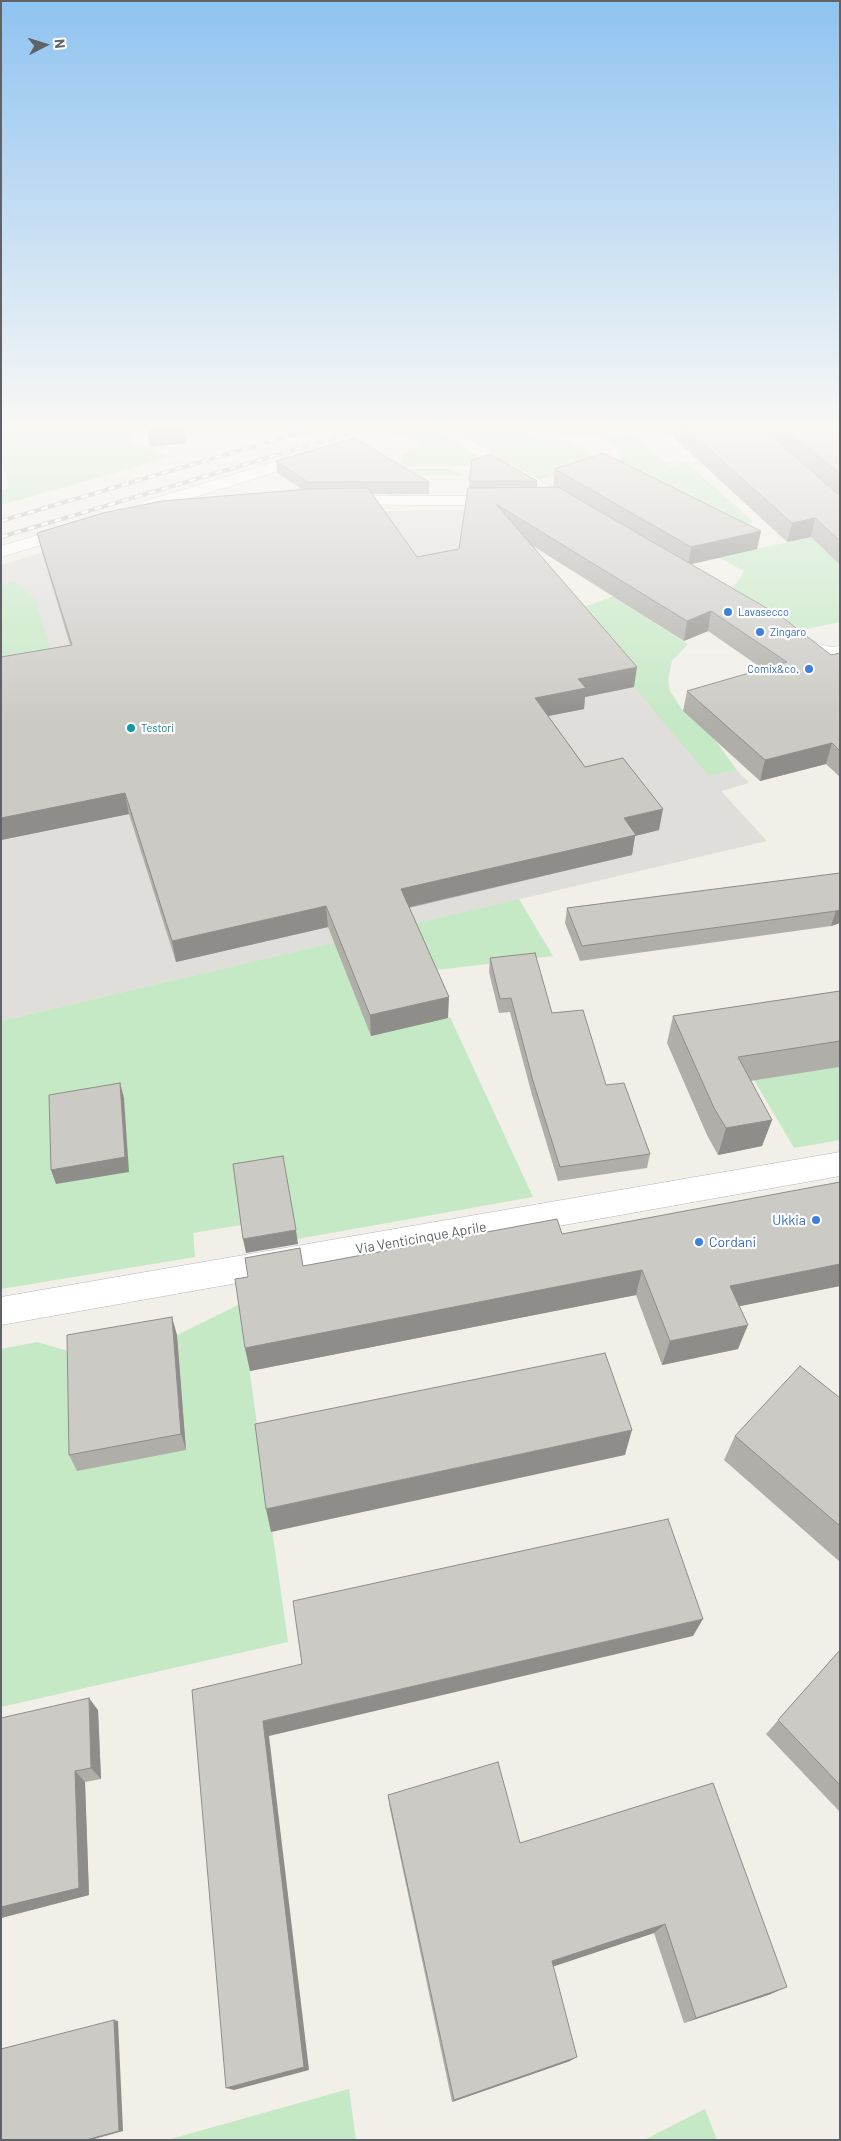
<!DOCTYPE html>
<html>
<head>
<meta charset="utf-8">
<style>
  body { margin:0 }
  #map { position:relative; width:841px; height:2141px; overflow:hidden; background:#f1efe8; font-family:Barlow,sans-serif }
  canvas { display:block }
  .frame { position:absolute; inset:0; border:2px solid #5f6368; pointer-events:none }
  .north { position:absolute; left:20px; top:20px; width:50px; height:50px; -webkit-text-stroke:4px #fff; paint-order:stroke; rotate:85deg; font-size:14px; font-weight:700; line-height:20px; text-align:center; color:#5f6368 }
  .north::after { content:''; display:block; margin:auto; width:18px; height:22px; background:#5f6368; clip-path:polygon(50% 0,100% 100%,50% 72%,0 100%) }
</style>
</head>
<body>
<div id="map">
<canvas width="841" height="2141"></canvas>
<div class="frame"></div>
<div class="north">N</div>
</div>
<script>
const ctx = document.querySelector('canvas').getContext('2d');
ctx.lineJoin = 'round';
function fill(path, color) {
  ctx.fillStyle = color;
  ctx.fill(path, 'evenodd');
}
function shape(rows) {
  const path = new Path2D();
  for (const r of rows) {
    path.moveTo(r[0], r[1]);
    for (let i = 2; i < r.length; i += 2) path.lineTo(r[i], r[i + 1]);
  }
  return path;
}
function trace(path, color, width, dash) {
  ctx.strokeStyle = color;
  ctx.lineWidth = width;
  ctx.lineCap = dash ? 'butt' : 'round';
  ctx.setLineDash(dash || []);
  ctx.stroke(path);
}
function drawText(font, color, halo, rows, align = 'center') {
  ctx.font = font + ' Barlow,sans-serif';
  ctx.lineWidth = 4.5;
  ctx.setLineDash([]);
  ctx.textBaseline = 'middle';
  ctx.strokeStyle = halo;
  ctx.fillStyle = color;
  for (const [text, x, y, turn = 0] of rows) {
    ctx.save();
    ctx.translate(x, y);
    ctx.rotate((+turn || 0) * Math.PI / 180);
    ctx.textAlign = isNaN(turn) ? turn : align;
    if (halo) ctx.strokeText(text, 0, 0);
    ctx.fillText(text, 0, 0);
    ctx.restore();
  }
}
fill(shape([
  [467,510,581,608,709,776,737,770,749,783,721,791,767,841,1,1021,1,565,107,532,322,512]
]), '#e0deda');
fill(shape([
  [1,424,132,424,135,445,170,457,1,505,1,490,9,488,1,459],
  [442,424,489,424,503,431,526,424,597,424,613,437,633,433,670,467,687,463,754,522,739,525,729,555,811,537,840,565,840,622,802,630,733,588,744,571,559,473,537,481],
  [545,428,557,432,591,435,603,439,620,450,622,457,614,465,571,443,541,440,527,434],
  [418,426,428,426,486,460,464,466,401,466,402,454,422,446,397,432],
  [401,469,448,469,465,475,401,476,401,495,520,496,387,496,380,476],
  [15,582,36,601,56,668,1,678,1,586],
  [631,590,650,620,688,644,672,661,668,680,670,691,683,711,714,739,737,770,709,776,581,624,581,608],
  [519,899,553,956,428,971,371,1036,450,1017,533,1197,297,1239,241,1225,193,1233,195,1257,1,1289,1,1021],
  [840,1067,840,1140,794,1148,754,1080],
  [240,1304,288,1642,1,1707,1,1349,37,1342,75,1353,186,1450,177,1335],
  [349,2089,356,2140,167,2140],
  [705,2109,717,2140,644,2140]
]), '#c5e8c5');
const minor = shape([
  [399,424,421,424,419,427,151,511,139,511,137,507,139,503,399,424],
  [425,424,443,424,577,502,579,506,577,510,571,511,565,510,425,424],
  [339,496,503,496,511,501,503,506,333,504,331,501,339,496],
  [75,524,81,525,83,529,81,533,1,557,1,546,75,524],
  [793,631,820,644,831,647,840,646,840,658,830,659,806,652,786,641,783,637,786,633,793,631],
  [840,1152,840,1176,1,1325,1,1297,840,1152]
]);
trace(minor, '#b5b8bc', 1);
fill(minor, '#fff');
const rail = shape([
  [1,521,329,424],
  [1,537,381,424]
]);
trace(rail, '#b6b7b8', 4);
trace(rail, '#fff', 2.5, [7]);
fill(shape([
  [659,424,840,424,840,565,811,537,787,542],
  [276,461,429,482,429,494,372,494,417,557,459,549,469,488,469,481,537,481,537,487,555,487,553,486,555,469,761,531,757,549,690,564,831,655,840,653,840,777,826,764,760,781,683,711,687,691,763,669,708,631,684,641,533,546,634,687,585,697,584,709,548,716,585,767,659,830,635,836,632,855,409,908,448,1018,371,1036,328,927,176,962,129,814,1,840,1,657,70,645,42,552,37,533,302,489,277,473],
  [840,873,840,923,831,926,580,961,565,923,567,908],
  [490,958,552,1013,606,1085,650,1154,647,1168,558,1181,532,1095,510,1012,499,1013,489,972],
  [840,991,840,1067,750,1081,772,1120,762,1146,718,1155,707,1135,667,1043,673,1016],
  [562,1234,840,1286,739,1306,738,1349,662,1365,636,1295,250,1371,245,1348,303,1266],
  [177,1335,186,1450,77,1471,69,1455],
  [840,1398,840,1562,724,1460,735,1436],
  [840,1650,840,1812,766,1734],
  [98,1710,101,1779,85,1782,89,1895,1,1918],
  [713,1783,771,1994,684,2023,654,1933,553,1966,570,2061,452,2102,390,1809,388,1795,520,1843]
]), '#afaea9');
fill(shape([
  [146,424,184,424,187,443,150,447],
  [815,518,811,537,787,542,792,523],
  [761,531,757,549,688,565,691,547],
  [711,611,708,631,684,641,687,621],
  [637,667,634,687,585,697,584,709,533,719,535,698,578,679],
  [832,743,826,764,760,781,765,760],
  [125,793,129,814,1,840,1,818],
  [663,809,659,830,635,836,632,855,401,909,401,889,624,818],
  [326,906,328,927,176,962,172,941],
  [840,910,840,923,831,926,836,911],
  [449,997,448,1018,371,1036,370,1015],
  [120,1083,124,1098,129,1172,56,1184,51,1170],
  [772,1120,762,1146,718,1155,726,1128],
  [296,1230,298,1244,246,1253,243,1239],
  [840,1264,840,1286,721,1310,730,1286],
  [642,1270,636,1295,250,1371,245,1348],
  [172,1317,177,1335,186,1450,181,1434],
  [748,1325,738,1349,662,1365,670,1341],
  [632,1430,625,1455,271,1532,266,1509],
  [703,1619,693,1636,269,1736,309,2070,234,2090,226,2088,263,1721],
  [89,1698,98,1710,101,1779,91,1768],
  [75,1771,85,1782,89,1895,1,1918,1,1907],
  [665,1924,654,1933,546,1969,552,1961],
  [787,1987,771,1994,684,2023,696,2018],
  [114,2020,118,2021,123,2131,91,2140,86,2140],
  [577,2057,570,2061,452,2102,454,2100]
]), '#8f8d8a');
const building = shape([
  [681,424,758,424,838,494,840,494,840,541,815,518,792,523,681,424],
  [780,424,840,424,840,474,780,424],
  [354,438,429,482,308,482,276,461,354,438],
  [603,453,761,531,691,547,555,469,603,453],
  [491,454,537,481,469,481,472,460,491,454],
  [558,487,782,617,831,655,840,653,840,751,832,743,765,760,687,691,787,662,711,611,687,621,496,504,637,667,578,679,586,688,535,698,585,767,623,758,663,809,624,818,636,835,401,889,449,997,370,1015,326,906,172,941,125,793,1,818,1,657,72,645,37,533,103,513,162,501,309,489,368,488,417,557,459,549,468,488,558,487],
  [840,873,840,910,836,911,582,946,567,908,840,873],
  [535,953,552,1013,583,1010,606,1085,624,1083,650,1154,560,1167,533,1081,511,998,500,999,490,958,535,953],
  [840,991,840,1041,738,1057,772,1120,726,1128,714,1108,673,1016,840,991],
  [120,1083,125,1157,51,1170,49,1095,120,1083],
  [283,1156,296,1230,243,1239,233,1164,283,1156],
  [840,1182,840,1264,730,1286,748,1325,670,1341,642,1270,245,1348,235,1279,248,1277,245,1258,300,1248,303,1266,557,1219,562,1234,840,1182],
  [172,1317,181,1434,69,1455,67,1335,172,1317],
  [605,1353,632,1430,266,1509,255,1424,605,1353],
  [800,1366,840,1398,840,1526,735,1436,800,1366],
  [668,1519,703,1619,263,1721,304,2067,226,2088,192,1690,302,1664,293,1601,668,1519],
  [840,1650,840,1785,778,1720,840,1650],
  [89,1698,91,1768,75,1771,79,1888,1,1907,1,1718,89,1698],
  [498,1762,520,1843,713,1783,787,1987,696,2018,665,1924,552,1961,577,2057,454,2100,388,1795,498,1762],
  [114,2020,119,2131,86,2140,1,2140,1,2049,114,2020]
]);
fill(building, '#cccac5');
trace(building, '#8f8d8a', 1);
const sky = ctx.createLinearGradient(0, 0, 0, 724);
sky.addColorStop(0, '#8fc3f1');
sky.addColorStop(0.59, '#f9f8f5');
sky.addColorStop(1, '#f9f8f500');
ctx.fillStyle = sky;
ctx.fillRect(0, 0, 841, 724);
for (const [x, y, r, color] of [
  [728,612,5,"#3f7fe0"],
  [760,632,5,"#3f7fe0"],
  [809,669,5,"#3f7fe0"],
  [131,728,5,"#0f9aa8"],
  [816,1220,5,"#3f7fe0"],
  [699,1242,5,"#3f7fe0"]
]) {
  const dot = new Path2D();
  dot.arc(x, y, r, 0, 2 * Math.PI);
  ctx.fillStyle = color;
  ctx.fill(dot);
  trace(dot, '#fff', 2);
}
drawText('11px', '#366cbe', '#fff', [
  ["Lavasecco",738,612],
  ["Zingaro",770,632],
  ["Comix&co.",799,669,"right"]
], 'left');
drawText('11px', '#0d838f', '#fff', [
  ["Testori",141,728]
], 'left');
drawText('14px', '#366cbe', '#fff', [
  ["Ukkia",806,1220],
  ["Cordani",709,1242,"left"]
], 'right');
drawText('14px', '#5f6368', '#fff', [
  ["Via Venticinque Aprile",421,1238,-10]
]);
</script>
</body>
</html>
